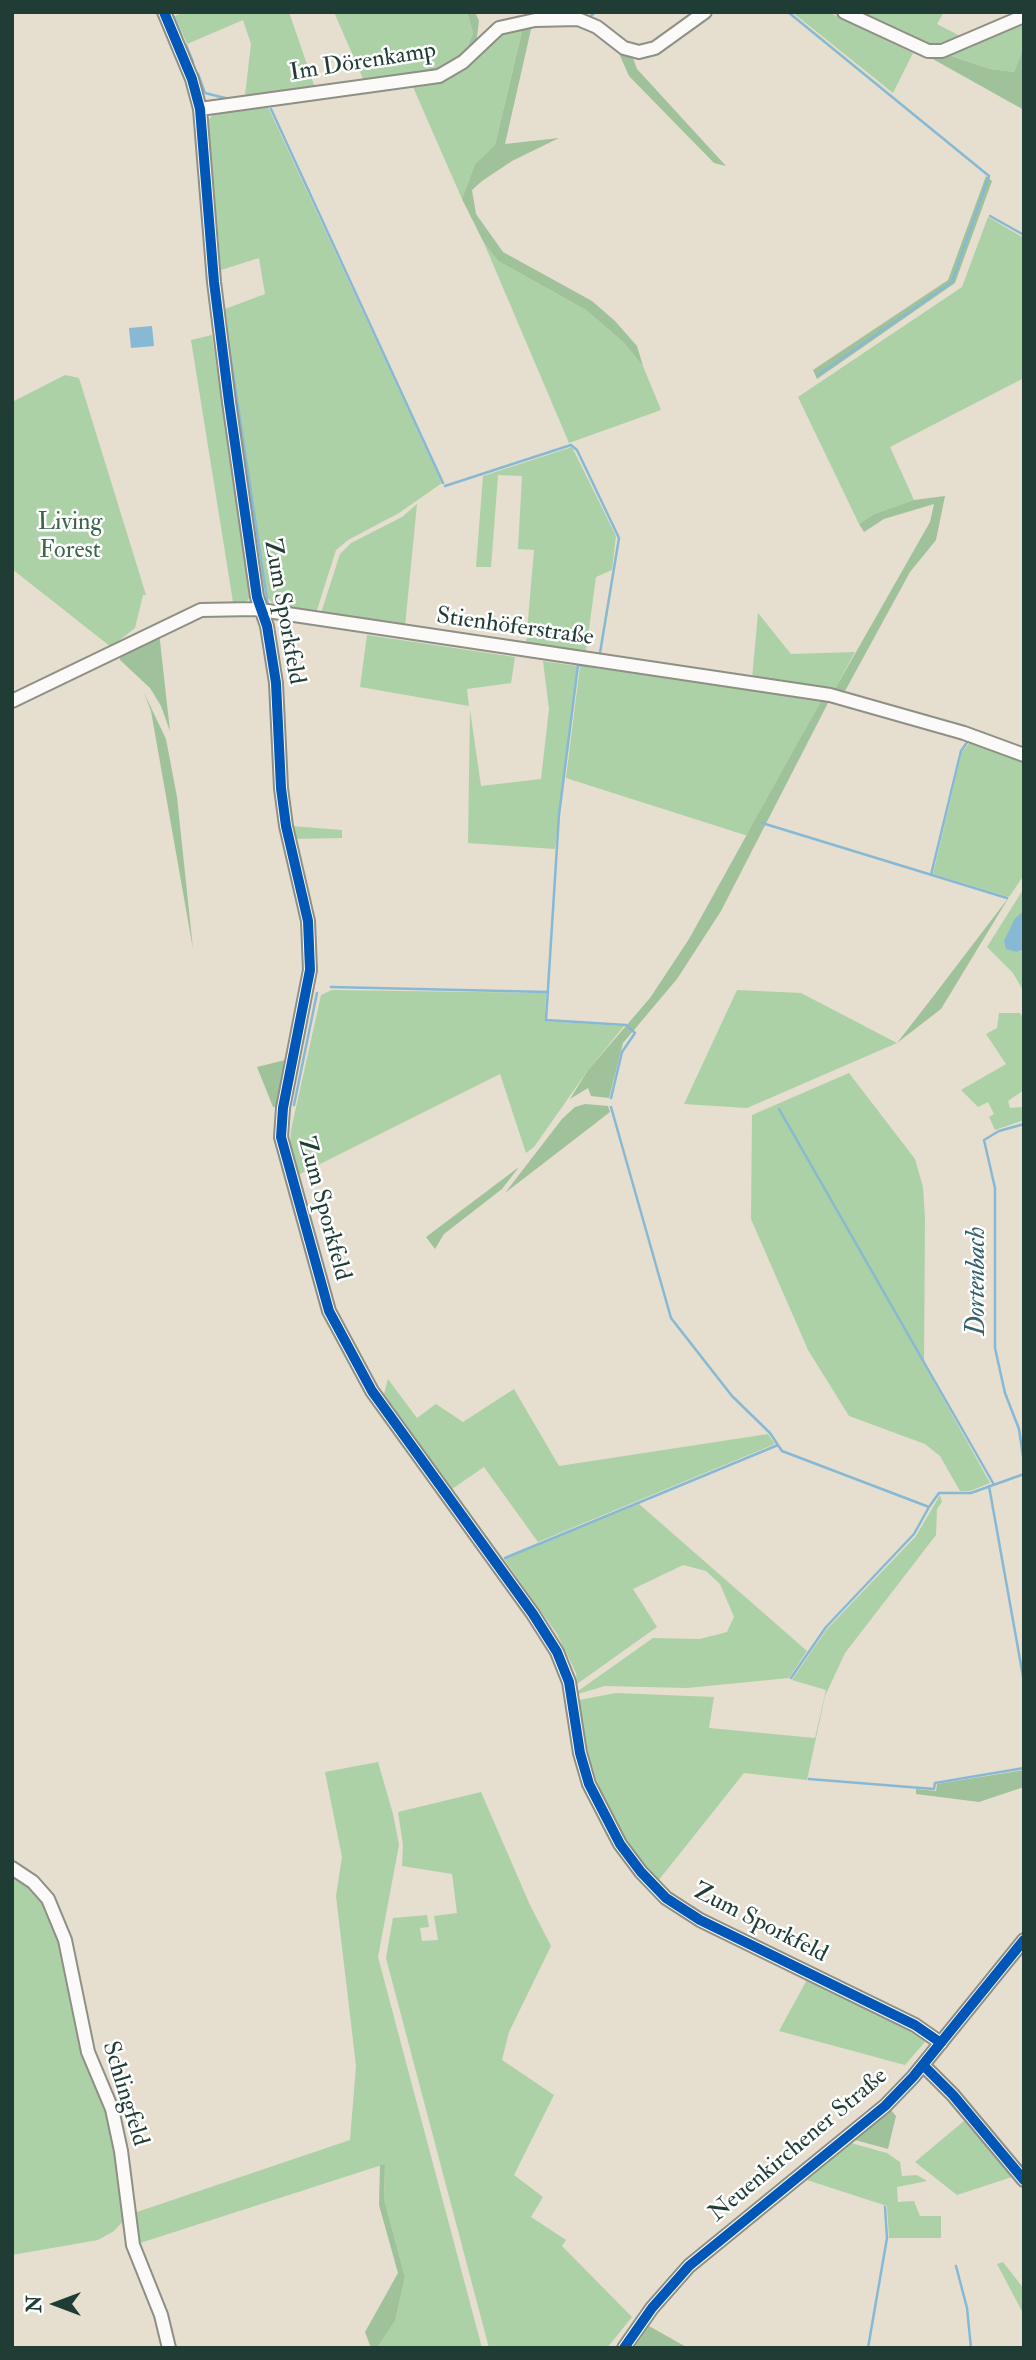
<!DOCTYPE html>
<html>
<head>
<meta charset="utf-8">
<style>
  body { margin:0 }
  #map { position:relative; width:1036px; height:2360px; overflow:hidden; background:#e6dece; font-family:"IM FELL Double Pica",serif }
  canvas { display:block }
  .frame { position:absolute; inset:0; border:14px solid #1f3d34; pointer-events:none }
  .north { position:absolute; left:21px; top:2269px; width:70px; height:70px; -webkit-text-stroke:5px #fff; paint-order:stroke; rotate:270deg; font-size:19px; font-weight:700; line-height:28px; text-align:center; color:#1f3d34 }
  .north::after { content:''; display:block; margin:auto; width:24px; height:32px; background:#1f3d34; clip-path:polygon(50% 0,100% 100%,50% 72%,0 100%) }
</style>
</head>
<body>
<div id="map">
<canvas width="1036" height="2360"></canvas>
<div class="frame"></div>
<div class="north">N</div>
</div>
<script>
const ctx = document.querySelector('canvas').getContext('2d');
ctx.lineJoin = 'round';
function fill(path, color) {
  ctx.fillStyle = color;
  ctx.fill(path, 'evenodd');
}
function shape(rows) {
  const path = new Path2D();
  for (const r of rows) {
    path.moveTo(r[0], r[1]);
    for (let i = 2; i < r.length; i += 2) path.lineTo(r[i], r[i + 1]);
  }
  return path;
}
function trace(path, color, width, dash) {
  ctx.strokeStyle = color;
  ctx.lineWidth = width;
  ctx.lineCap = dash ? 'butt' : 'round';
  ctx.setLineDash(dash || []);
  ctx.stroke(path);
}
function drawText(font, color, halo, rows, align = 'center') {
  ctx.font = font + ' "IM FELL Double Pica",serif';
  ctx.lineWidth = 5;
  ctx.setLineDash([]);
  ctx.textBaseline = 'middle';
  ctx.strokeStyle = halo;
  ctx.fillStyle = color;
  for (const [text, x, y, turn = 0] of rows) {
    ctx.save();
    ctx.translate(x, y);
    ctx.rotate((+turn || 0) * Math.PI / 180);
    ctx.textAlign = isNaN(turn) ? turn : align;
    if (halo) ctx.strokeText(text, 0, 0);
    ctx.fillText(text, 0, 0);
    ctx.restore();
  }
}
fill(shape([
  [184,12,289,12,315,88,245,95,251,44,243,20,187,44,175,16],
  [334,12,467,12,473,33,468,46,454,59,437,67,364,81],
  [792,12,828,12,913,53,893,93],
  [860,12,944,12,937,24,964,38,934,47],
  [1024,20,1024,47,1014,72,990,69,950,55],
  [523,27,495,145,475,164,462,199,413,87,442,82,456,75,491,42,506,31],
  [268,107,442,483,399,513,348,540,336,550,316,613,276,607,266,596,225,309,265,294,259,258,221,270,208,121,214,113],
  [988,217,1024,238,1024,378,890,447,914,500,874,514,859,524,798,397,962,287],
  [484,243,498,261,586,310,623,342,643,366,661,410,569,443],
  [212,335,250,596,247,601,233,602,191,340],
  [65,375,79,378,146,595,143,595,135,628,111,647,12,569,12,402],
  [572,447,616,536,612,570,596,577,586,651,526,643,534,550,518,549,522,476,498,475,491,567,476,567,483,476],
  [417,504,405,626,321,613,340,554,351,543,402,517],
  [758,613,791,654,855,652,835,689,752,679],
  [367,635,515,657,511,683,467,689,469,706,360,687],
  [543,661,577,666,555,849,468,843,470,710,481,786,541,779,549,709],
  [580,666,625,672,821,701,748,836,566,778],
  [970,742,1024,763,1024,875,1009,897,933,874,962,752],
  [291,826,342,830,342,838,293,839],
  [1024,888,1024,910,1015,918,1017,952,1024,949,1024,992,1013,973,987,947],
  [332,990,546,993,545,1021,624,1026,588,1070,534,1147,526,1153,500,1074,296,1176,290,1151,291,1130,321,995],
  [737,990,801,993,897,1043,747,1108,684,1104],
  [999,1013,1020,1013,1024,1019,1024,1090,1008,1101,1010,1108,1024,1107,1024,1120,995,1130,989,1117,994,1114,988,1102,978,1107,961,1090,1006,1064,986,1034,997,1028],
  [849,1073,915,1159,923,1187,925,1219,924,1364,990,1483,970,1491,960,1491,940,1456,925,1444,849,1416,808,1350,751,1219,752,1115],
  [388,1379,417,1418,436,1404,463,1422,514,1389,559,1466,768,1434,775,1444,538,1542,484,1467,452,1489,384,1394],
  [940,1495,942,1502,937,1509,936,1535,845,1653,825,1696,807,1780,744,1773,658,1881,636,1856,606,1807,587,1752,579,1700,616,1693,714,1697,709,1728,815,1738,826,1690,792,1680,827,1629,916,1536],
  [639,1504,807,1651,789,1678,687,1688,605,1686,578,1694,578,1691,653,1638,700,1639,727,1632,734,1617,720,1584,706,1571,683,1565,633,1589,657,1627,577,1684,576,1673,557,1634,504,1559],
  [378,1762,393,1814,399,1845,378,1957,482,2348,377,2348,395,2321,405,2277,384,2199,385,2164,137,2244,134,2213,350,2140,356,2066,336,1896,342,1857,325,1772],
  [481,1792,530,1905,551,1946,509,2032,502,2060,554,2095,514,2175,543,2197,531,2217,566,2240,562,2246,632,2317,607,2348,489,2348,386,1958,393,1918,427,1915,429,1927,420,1928,422,1941,438,1940,434,1916,457,1913,452,1874,402,1866,403,1845,398,1812],
  [12,1874,32,1887,45,1902,53,1920,108,2112,117,2152,125,2219,114,2231,98,2240,12,2255],
  [808,1978,917,2032,925,2042,905,2065,779,2031],
  [964,2121,1012,2177,957,2195,915,2162],
  [851,2143,887,2153,900,2162,902,2176,917,2175,927,2181,897,2187,898,2202,914,2201,920,2216,941,2216,941,2238,889,2238,887,2206,807,2180],
  [1003,2262,1024,2289,1024,2315,997,2264]
]), '#acd1a6');
fill(shape([
  [467,12,475,12,479,21,476,44,441,71,369,80,437,67,454,59,468,46,473,33],
  [532,25,505,144,559,138,512,161,482,181,472,190,476,214,503,252,592,301,615,321,637,346,643,366,623,342,586,310,498,261,484,243,462,199,475,164,495,145,523,27],
  [1024,47,1024,110,931,58,949,55,990,69,1014,72],
  [617,49,632,55,637,69,726,166,714,163,629,76],
  [986,176,992,181,955,283,817,379,813,370,948,280],
  [945,496,936,540,910,572,845,691,835,689,930,522,934,504,884,519,864,532,859,524,874,514,914,500],
  [159,632,170,731,161,706,150,688,120,660,121,651],
  [144,693,166,739,177,797,193,949,151,711],
  [821,701,829,701,721,911,677,979,623,1043,609,1098,591,1096,588,1088,570,1099,588,1070,650,998,689,939],
  [1009,897,941,1009,897,1043,932,998],
  [289,1059,279,1107,273,1107,257,1067],
  [585,1104,608,1106,610,1112,505,1193,562,1119,575,1107],
  [519,1167,502,1189,444,1234,435,1249,426,1237],
  [1024,1770,1024,1787,979,1802,916,1794,916,1789,936,1791,937,1784],
  [891,2110,896,2116,888,2149,855,2140],
  [385,2164,384,2199,405,2277,395,2321,377,2348,371,2348,365,2332,398,2273,379,2205,380,2165],
  [649,2326,688,2348,634,2348]
]), '#9fc29b');
fill(shape([
  [152,326,154,346,131,348,129,328],
  [1024,910,1024,949,1017,952,1006,949,1004,941,1015,918]
]), '#88b9d4');
trace(shape([
  [157,12,188,86],
  [788,12,989,176,952,282,818,375],
  [174,17,182,37],
  [590,17,595,12],
  [186,45,193,62],
  [198,74,205,93,229,99],
  [271,109,443,483],
  [990,216,1024,235],
  [226,326,268,606],
  [445,486,571,445,577,450,619,538,600,653],
  [597,667,578,665,559,815,546,1020,626,1025,635,1033,622,1052,611,1098],
  [762,823,1007,898],
  [931,875,961,751,968,741],
  [331,987,548,992],
  [294,1105,317,993],
  [611,1107,671,1318,732,1396,770,1433,782,1451,929,1507,939,1493,971,1493,1024,1474],
  [779,1109,993,1483],
  [1024,1124,999,1131,984,1140,995,1188,995,1348,1005,1393,1019,1429,1024,1463],
  [989,1486,1024,1682],
  [505,1558,778,1445],
  [791,1678,826,1627,914,1534,929,1507],
  [809,1779,934,1789,935,1783,1024,1768],
  [956,2266,967,2308,971,2348],
  [868,2348,887,2238,885,2207]
]), '#88b9d4', 2.5);
const minor = shape([
  [164,12,192,79,200,109,214,282,229,402,257,597,267,626,276,683,281,788,286,826,308,921,310,970,283,1108,281,1137,329,1311,372,1391,533,1614,557,1652,569,1682,580,1753,589,1784,620,1844,641,1872,666,1898,700,1920,915,2025,941,2043],
  [844,12,928,51,942,51,1024,16],
  [200,109,439,76,463,62,499,28,535,20,578,19,597,27,624,48,639,52,655,48,705,12],
  [12,701,201,610,254,609,830,695,964,733,1024,755],
  [12,1868,33,1882,48,1899,65,1940,88,2052,112,2109,121,2151,133,2245,161,2315,169,2348],
  [923,2065,953,2095,1024,2180],
  [624,2348,652,2308,689,2266,885,2106,913,2077,1024,1940]
]);
trace(minor, '#8e8f85', 16);
trace(minor, '#fbfaf8', 12);
trace(shape([
  [164,12,192,79,200,109,214,282,229,402,257,597,267,626,276,683,281,788,286,826,308,921,310,970,283,1108,281,1137,329,1311,372,1391,533,1614,557,1652,569,1682,580,1753,589,1784,620,1844,641,1872,666,1898,700,1920,915,2025,941,2043],
  [923,2065,953,2095,1024,2180],
  [624,2348,652,2308,689,2266,885,2106,913,2077,1024,1940]
]), '#0057b8', 10);
drawText('24px', '#1f3d34', '#fff', [
  ["Im Dörenkamp",363,63,-9],
  ["Zum Sporkfeld",283,612,80],
  ["Stienhöferstraße",515,628,8],
  ["Zum Sporkfeld",323,1209,75],
  ["Zum Sporkfeld",760,1924,27],
  ["Schlingfeld",124,2094,73],
  ["Neuenkirchener Straße",799,2146,-40]
]);
drawText('24px', '#3b664c', '#fff', [
  ["Living",70,524],
  ["Forest",70,552]
]);
drawText('italic 26px', '#35636d', '#fff', [
  ["Dortenbach",978,1281,-90]
]);
</script>
</body>
</html>
